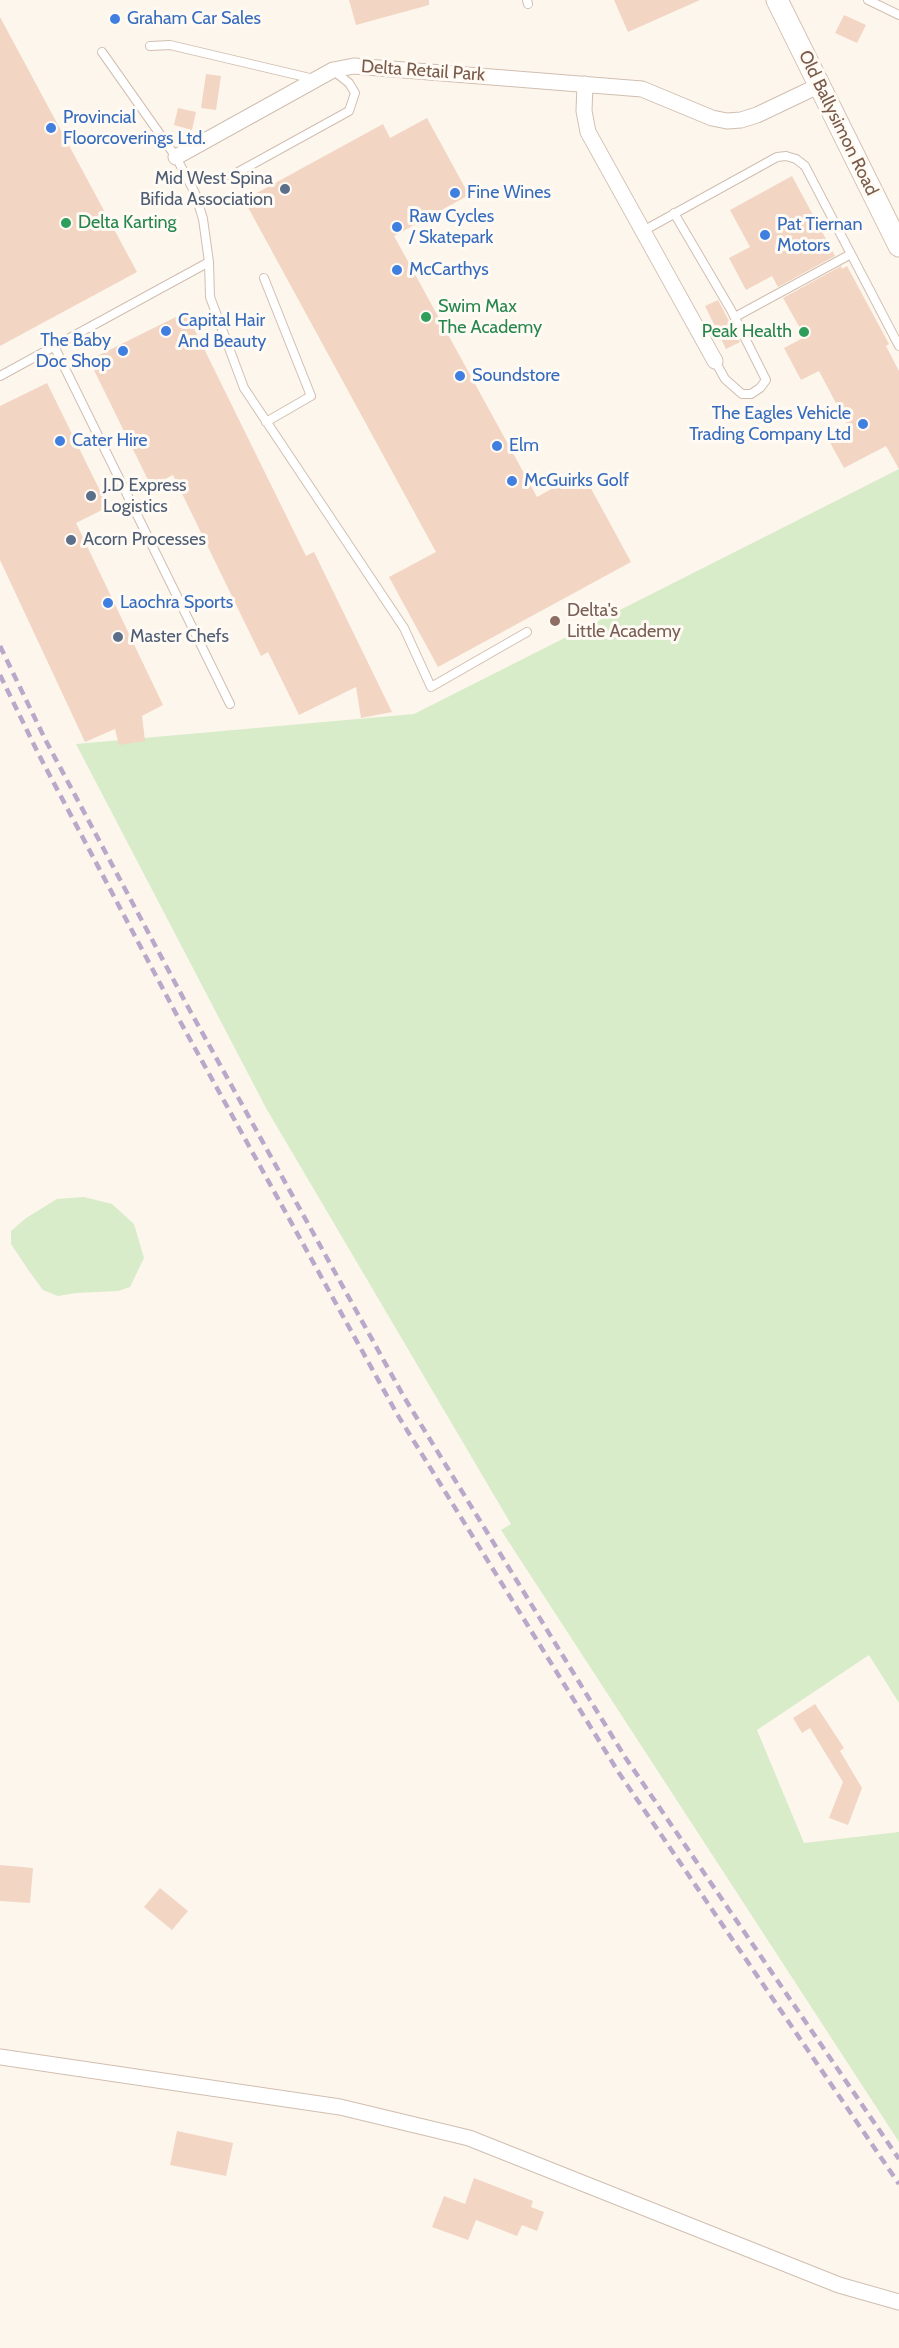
<!DOCTYPE html>
<html>
<head>
<meta charset="utf-8">
<style>
  body { margin:0 }
  canvas { display:block; background:#fdf6ec }
</style>
</head>
<body>
<canvas width="899" height="2348"></canvas>
<script>
const ctx = document.querySelector('canvas').getContext('2d');
ctx.lineJoin = 'round';
function fill(path, color) {
  ctx.fillStyle = color;
  ctx.fill(path, 'evenodd');
}
function shape(rows) {
  const path = new Path2D();
  for (const r of rows) {
    path.moveTo(r[0], r[1]);
    for (let i = 2; i < r.length; i += 2) path.lineTo(r[i], r[i + 1]);
  }
  return path;
}
function trace(path, color, width, dash) {
  ctx.strokeStyle = color;
  ctx.lineWidth = width;
  ctx.lineCap = dash ? 'butt' : 'round';
  ctx.setLineDash(dash || []);
  ctx.stroke(path);
}
function drawText(font, color, halo, rows, align = 'center') {
  ctx.font = font + ' Cabin,sans-serif';
  ctx.lineWidth = 6;
  ctx.setLineDash([]);
  ctx.textBaseline = 'middle';
  ctx.strokeStyle = halo;
  ctx.fillStyle = color;
  for (const [text, x, y, turn = 0] of rows) {
    ctx.save();
    ctx.translate(x, y);
    ctx.rotate((+turn || 0) * Math.PI / 180);
    ctx.textAlign = isNaN(turn) ? turn : align;
    if (halo) ctx.strokeText(text, 0, 0);
    ctx.fillText(text, 0, 0);
    ctx.restore();
  }
}
fill(shape([
  [899,469,899,1703,869,1655,757,1730,804,1843,899,1832,899,2142,501,1530,511,1524,266,1108,76,744,414,714],
  [84,1197,112,1204,134,1224,144,1258,130,1287,118,1291,76,1293,58,1296,43,1290,29,1271,11,1244,11,1231,26,1218,57,1199]
]), '#d8ecc9');
fill(shape([
  [349,0,429,0,429,5,356,25],
  [614,0,700,0,628,32],
  [844,15,866,25,857,43,835,33],
  [0,17,137,272,0,346],
  [206,74,221,76,216,110,201,108],
  [178,108,196,112,192,130,174,125],
  [427,118,469,195,394,236,537,497,582,472,631,562,438,667,389,577,436,552,244,200,383,124,390,138],
  [792,176,835,256,778,287,772,276,746,290,729,258,750,247,730,210],
  [841,266,842,269,847,266,889,344,886,346,899,371,899,469,886,446,844,468,827,437,848,426,819,371,801,380,784,348,805,337,783,298],
  [718,300,740,342,726,349,705,306],
  [186,312,306,556,314,552,392,712,361,718,356,687,299,715,268,652,261,656,173,475,151,486,89,360],
  [47,383,108,507,76,523,163,705,142,716,145,741,119,745,115,729,85,742,0,560,0,406],
  [815,1704,844,1748,840,1751,862,1788,848,1825,829,1818,843,1782,810,1728,802,1733,793,1718],
  [0,1865,33,1868,30,1903,0,1901],
  [160,1888,188,1911,172,1930,144,1907],
  [177,2131,233,2143,226,2176,170,2165],
  [474,2178,533,2201,531,2207,544,2212,537,2231,522,2225,517,2236,476,2220,468,2240,432,2227,444,2196,465,2204]
]), '#f3d5c3');
const lane = shape([
  [527,0,528,4],
  [868,0,899,15],
  [150,46,170,45,314,79],
  [231,176,349,111,355,93,349,83,334,71],
  [674,213,731,310,766,380,760,388,751,394,742,394,725,379,715,361],
  [643,231,777,157,786,156,796,159,805,166,899,346],
  [209,262,210,297,244,388,404,628,431,687,527,632],
  [264,278,311,396,266,422],
  [735,317,851,254],
  [55,348,230,704],
  [0,376,209,262,203,219,195,193,176,157,102,52]
]);
const street = shape([
  [585,84,584,111,588,132,715,361],
  [176,157,333,70,354,66,642,89,712,118,727,121,741,120,757,115,820,85],
  [0,2057,340,2107,469,2138,839,2285,899,2302]
]);
const secondary = shape([
  [777,0,899,246]
]);
trace(lane, '#d1beb0', 10);
trace(street, '#d1beb0', 17);
trace(secondary, '#d6c0b0', 23);
trace(lane, '#fff', 8);
trace(street, '#fff', 15);
trace(secondary, '#fff', 21);
trace(shape([
  [0,646,45,739,188,1007,404,1397,625,1757,899,2159],
  [0,675,39,755,181,1023,397,1414,619,1773,899,2184]
]), '#b9a8c9', 4.5, [9, 6]);
for (const [x, y, r, color] of [
  [115,19,6,"#3f7fe0"],
  [51,128,6,"#3f7fe0"],
  [285,189,6,"#5c6f8a"],
  [455,193,6,"#3f7fe0"],
  [66,223,6,"#2e9e5b"],
  [397,227,6,"#3f7fe0"],
  [765,235,6,"#3f7fe0"],
  [397,270,6,"#3f7fe0"],
  [426,317,6,"#2e9e5b"],
  [166,331,6,"#3f7fe0"],
  [804,332,6,"#2e9e5b"],
  [123,351,6,"#3f7fe0"],
  [460,376,6,"#3f7fe0"],
  [863,424,6,"#3f7fe0"],
  [60,441,6,"#3f7fe0"],
  [497,446,6,"#3f7fe0"],
  [512,481,6,"#3f7fe0"],
  [91,496,6,"#5c6f8a"],
  [71,540,6,"#5c6f8a"],
  [108,603,6,"#3f7fe0"],
  [555,621,6,"#8d6e63"],
  [118,637,6,"#5c6f8a"]
]) {
  const dot = new Path2D();
  dot.arc(x, y, r, 0, 2 * Math.PI);
  ctx.fillStyle = color;
  ctx.fill(dot);
  trace(dot, '#fffaf3', 2);
}
drawText('18px', '#366cbe', '#fffaf3', [
  ["Graham Car Sales",127,19],
  ["Provincial",63,118],
  ["Floorcoverings Ltd.",63,139],
  ["Fine Wines",467,193],
  ["Raw Cycles",409,217],
  ["/ Skatepark",409,238],
  ["Pat Tiernan",777,225],
  ["Motors",777,246],
  ["McCarthys",409,270],
  ["Capital Hair",178,321],
  ["And Beauty",178,342],
  ["The Baby",111,341,"right"],
  ["Doc Shop",111,362,"right"],
  ["Soundstore",472,376],
  ["The Eagles Vehicle",851,414,"right"],
  ["Trading Company Ltd",851,435,"right"],
  ["Cater Hire",72,441],
  ["Elm",509,446],
  ["McGuirks Golf",524,481],
  ["Laochra Sports",120,603]
], 'left');
drawText('18px', '#7a5c4d', '#fffaf3', [
  ["Delta Retail Park",423,71,4],
  ["Old Ballysimon Road",838,123,64]
]);
drawText('18px', '#4e5e75', '#fffaf3', [
  ["Mid West Spina",273,179,"right"],
  ["Bifida Association",273,200,"right"],
  ["J.D Express",103,486],
  ["Logistics",103,507],
  ["Acorn Processes",83,540],
  ["Master Chefs",130,637]
], 'left');
drawText('18px', '#27864d', '#fffaf3', [
  ["Delta Karting",78,223],
  ["Swim Max",438,307],
  ["The Academy",438,328],
  ["Peak Health",792,332,"right"]
], 'left');
drawText('18px', '#785e54', '#fffaf3', [
  ["Delta's",567,611],
  ["Little Academy",567,632]
], 'left');
</script>
</body>
</html>
